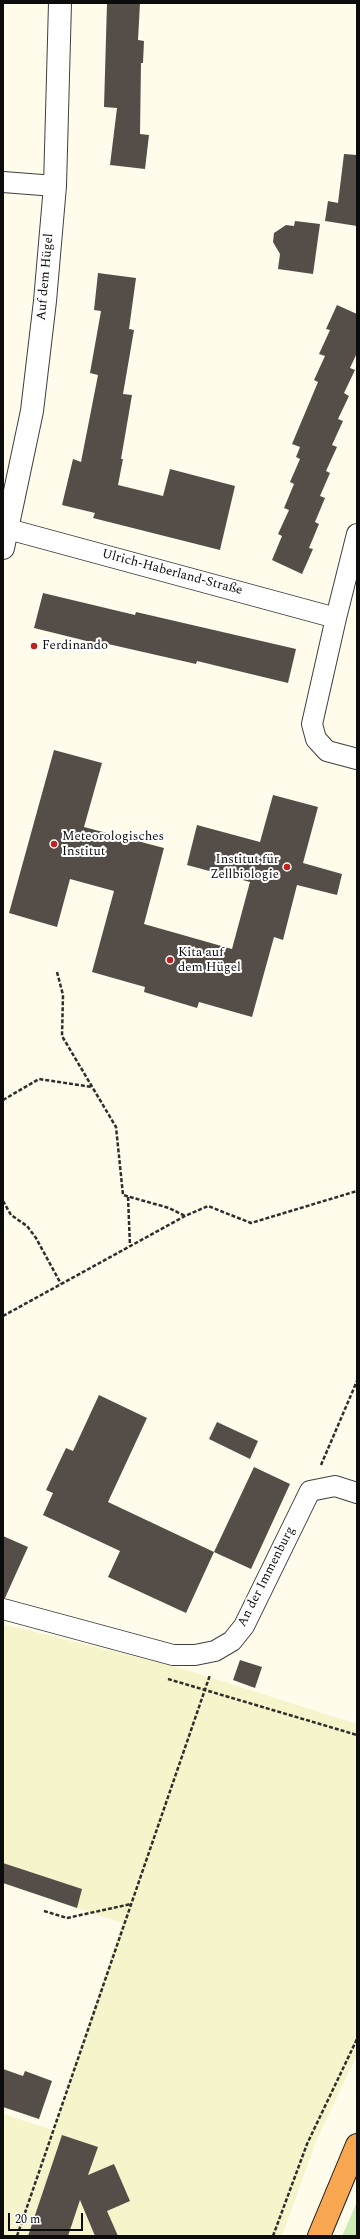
<!DOCTYPE html>
<html>
<head>
<meta charset="utf-8">
<style>
  body { margin:0 }
  #map { position:relative; width:360px; height:2239px; overflow:hidden; background:#fffcec; font-family:Spectral,serif }
  canvas { display:block }
  .frame { position:absolute; inset:0; border:4px solid #0c0c0c; pointer-events:none }
  .scale { position:absolute; left:8px; top:2213px; width:75px; height:18px; box-sizing:border-box; border:2px solid #0c0c0c; border-top:0; padding-left:5px; font-size:12px; line-height:14px; white-space:nowrap; color:#0c0c0c; -webkit-text-stroke:3px #fff; paint-order:stroke }
</style>
</head>
<body>
<div id="map">
<canvas width="360" height="2239"></canvas>
<div class="frame"></div>
<div class="scale">20 m</div>
</div>
<script>
const ctx = document.querySelector('canvas').getContext('2d');
ctx.lineJoin = 'round';
function fill(path, color) {
  ctx.fillStyle = color;
  ctx.fill(path, 'evenodd');
}
function shape(rows) {
  const path = new Path2D();
  for (const r of rows) {
    path.moveTo(r[0], r[1]);
    for (let i = 2; i < r.length; i += 2) path.lineTo(r[i], r[i + 1]);
  }
  return path;
}
function trace(path, color, width, dash) {
  ctx.strokeStyle = color;
  ctx.lineWidth = width;
  ctx.lineCap = dash ? 'butt' : 'round';
  ctx.setLineDash(dash || []);
  ctx.stroke(path);
}
function drawText(font, color, halo, rows, align = 'center') {
  ctx.font = font + ' Spectral,serif';
  ctx.lineWidth = 4;
  ctx.setLineDash([]);
  ctx.textBaseline = 'middle';
  ctx.strokeStyle = halo;
  ctx.fillStyle = color;
  for (const [text, x, y, turn = 0] of rows) {
    ctx.save();
    ctx.translate(x, y);
    ctx.rotate((+turn || 0) * Math.PI / 180);
    ctx.textAlign = isNaN(turn) ? turn : align;
    if (halo) ctx.strokeText(text, 0, 0);
    ctx.fillText(text, 0, 0);
    ctx.restore();
  }
}
fill(shape([
  [3,1624,177,1667,357,1724,357,2055,316,2141,282,2236,3,2236,3,2114,53,2130,122,1923,3,1883]
]), '#f6f4cb');
fill(shape([
  [357,2202,357,2236,342,2236]
]), '#ceeab5');
fill(shape([
  [107,3,140,3,138,40,144,41,143,63,141,63,140,134,149,135,145,169,110,165,117,108,104,107],
  [344,154,357,155,357,226,325,221,328,201,338,203],
  [295,221,320,224,313,274,278,269,280,254,273,242,274,233,286,225,294,226],
  [98,273,136,278,129,329,134,330,123,394,132,395,121,459,123,459,118,485,163,496,170,469,235,486,220,550,93,518,95,513,62,505,73,459,81,462,98,375,90,373,101,311,94,310],
  [337,305,357,314,357,353,350,368,355,370,344,393,349,396,338,419,343,421,332,445,337,447,326,471,330,473,320,496,325,498,315,522,319,524,309,548,313,549,302,574,272,560,282,536,278,534,289,510,284,508,294,484,290,482,300,459,296,457,300,447,292,444,318,382,314,380,325,356,319,354,330,330,326,329],
  [43,593,135,615,136,612,296,649,288,683,197,661,196,664,108,644,107,646,34,628],
  [54,750,102,763,84,827,164,848,144,924,232,949,250,882,187,865,197,825,260,842,273,795,318,807,303,863,342,874,337,895,297,885,283,940,274,937,252,1017,199,1002,197,1008,144,992,145,987,92,972,114,891,70,879,57,927,9,913],
  [99,1395,147,1418,108,1502,214,1552,186,1613,108,1577,120,1551,43,1515,53,1493,46,1490,66,1448,73,1451],
  [217,1422,258,1441,250,1459,209,1439],
  [254,1467,290,1484,251,1569,214,1552],
  [3,1536,28,1547,5,1598,3,1598],
  [240,1660,262,1667,255,1688,233,1680],
  [3,1863,82,1889,77,1908,3,1883],
  [3,2069,23,2076,25,2071,52,2081,39,2119,3,2107],
  [62,2135,98,2147,88,2175,114,2164,130,2201,107,2211,118,2236,95,2236,80,2200,68,2236,28,2236]
]), '#554e48');
const minor = shape([
  [3,182,55,186],
  [8,529,336,618,312,724,316,739,327,751,357,759],
  [336,618,357,534],
  [3,1609,173,1655,195,1655,215,1651,232,1641,244,1626,310,1491,335,1486,357,1493]
]);
const tertiary = shape([
  [3,548,32,411,45,301,55,186,60,3]
]);
const motorway = shape([
  [319,2236,357,2145]
]);
trace(minor, '#3f3f3f', 22);
trace(tertiary, '#3f3f3f', 24);
trace(motorway, '#1d1d1d', 24);
trace(shape([
  [57,972,63,995,62,1036,116,1127,123,1195,169,1208,185,1216],
  [3,1100,39,1079,92,1087],
  [128,1197,130,1246],
  [3,1201,11,1215,27,1226,36,1238,61,1284],
  [3,1316,185,1216,208,1206,251,1223,357,1191],
  [321,1465,357,1381],
  [168,1679,357,1735],
  [44,1911,67,1918,131,1904],
  [17,2236,210,1675],
  [273,2236,307,2144,357,2039]
]), '#2e2e2e', 2.5, [4, 2]);
trace(minor, '#fff', 20);
trace(tertiary, '#fff', 22);
trace(motorway, '#f9a650', 22);
for (const [x, y, r, color] of [
  [34,646,4,"#c12120"],
  [54,844,4,"#c12120"],
  [287,867,4,"#c12120"],
  [170,960,4,"#c12120"]
]) {
  const dot = new Path2D();
  dot.arc(x, y, r, 0, 2 * Math.PI);
  ctx.fillStyle = color;
  ctx.fill(dot);
  trace(dot, '#fff', 1.5);
}
drawText('13px', '#0c0c0c', '#fff', [
  ["Auf dem Hügel",46,277,-85],
  ["Ulrich-Haberland-Straße",172,573,15],
  ["An der Immenburg",267,1577,-63]
]);
drawText('13px', '#0c0c0c', '#fff', [
  ["Ferdinando",42,646],
  ["Meteorologisches",62,837],
  ["Institut",62,852],
  ["Institut für",279,860,"right"],
  ["Zellbiologie",279,875,"right"],
  ["Kita auf",178,953],
  ["dem Hügel",178,968]
], 'left');
</script>
</body>
</html>
